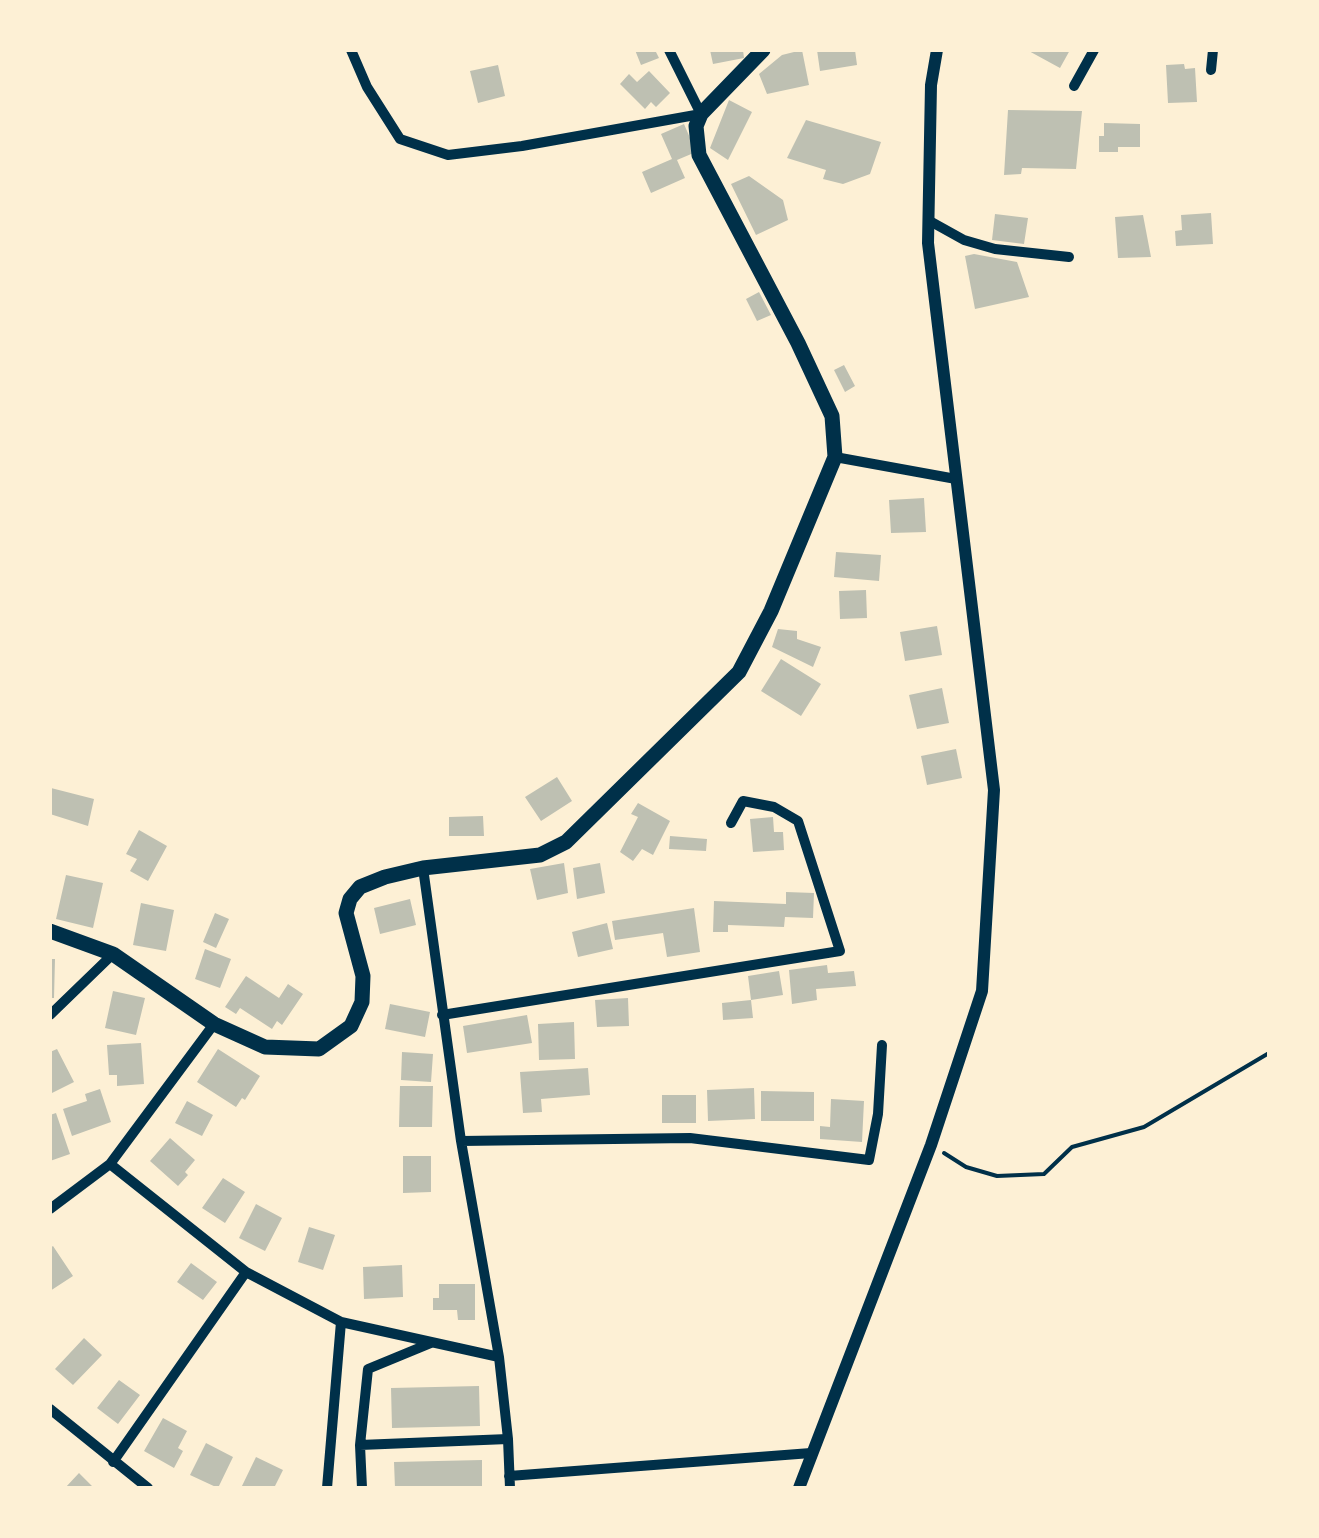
<!DOCTYPE html>
<html>
<head>
<meta charset="utf-8">
<style>
  body { margin:0 }
  #map { position:relative; width:1319px; height:1538px; overflow:hidden; background:#fdf0d5; font-family:"Noto Sans",sans-serif }
  canvas { display:block }
  .frame { position:absolute; inset:0; border:52px solid #fdf0d5; pointer-events:none }
</style>
</head>
<body>
<div id="map">
<canvas width="1319" height="1538"></canvas>
<div class="frame"></div>
</div>
<script>
const ctx = document.querySelector('canvas').getContext('2d');
ctx.lineJoin = 'round';
function fill(path, color) {
  ctx.fillStyle = color;
  ctx.fill(path, 'evenodd');
}
function shape(rows) {
  const path = new Path2D();
  for (const r of rows) {
    path.moveTo(r[0], r[1]);
    for (let i = 2; i < r.length; i += 2) path.lineTo(r[i], r[i + 1]);
  }
  return path;
}
function trace(path, color, width, dash) {
  ctx.strokeStyle = color;
  ctx.lineWidth = width;
  ctx.lineCap = dash ? 'butt' : 'round';
  ctx.setLineDash(dash || []);
  ctx.stroke(path);
}
fill(shape([
  [635,50,655,50,659,58,641,65],
  [710,50,743,50,744,58,713,64],
  [802,50,809,85,767,94,759,74,782,55],
  [817,50,855,50,857,65,820,71],
  [1027,50,1070,50,1060,68],
  [1184,64,1185,69,1195,68,1197,102,1168,103,1166,65],
  [498,65,505,96,478,103,470,71],
  [649,71,670,93,656,107,651,102,645,109,620,84,629,74,637,82],
  [729,100,752,112,728,160,710,148],
  [1008,110,1082,111,1076,169,1022,168,1021,174,1004,175],
  [806,120,881,142,870,174,843,184,823,179,826,170,787,158],
  [1104,123,1140,124,1140,147,1118,147,1118,152,1099,152,1099,136,1104,136],
  [684,124,696,152,677,160,685,178,651,193,642,172,672,159,661,134],
  [749,176,783,200,788,220,756,235,731,184],
  [1211,213,1213,244,1176,246,1175,231,1182,230,1181,215],
  [995,214,1028,218,1024,244,992,240],
  [1143,215,1151,257,1118,258,1115,217],
  [974,254,1017,262,1029,297,975,309,965,256],
  [759,292,771,315,757,321,746,299],
  [844,365,855,386,845,392,834,370],
  [924,498,926,532,891,533,889,500],
  [836,552,881,555,879,581,834,577],
  [866,590,867,618,840,619,839,591],
  [937,626,942,655,905,661,900,632],
  [778,629,797,631,797,639,821,647,813,667,772,647],
  [781,659,821,684,801,716,761,691],
  [942,688,949,723,917,729,909,695],
  [956,749,962,778,927,785,921,756],
  [557,777,572,801,541,821,525,797],
  [51,788,94,799,88,826,50,814],
  [638,803,670,821,653,855,642,849,633,861,620,852,638,817,631,814],
  [483,816,484,836,449,836,449,817],
  [773,817,774,832,783,832,784,850,753,852,750,819],
  [139,830,167,846,148,881,130,871,137,859,126,854],
  [670,836,707,839,706,851,669,849],
  [564,863,568,893,537,900,530,869],
  [600,863,605,893,577,899,573,868],
  [66,875,103,883,93,928,56,919],
  [786,892,814,893,813,918,785,917,784,927,728,925,728,932,713,932,714,901,786,904],
  [410,899,416,925,380,934,374,908],
  [141,903,174,910,166,951,133,945],
  [694,908,700,952,667,957,663,933,615,940,612,921],
  [215,913,229,919,216,948,203,942],
  [607,923,613,949,578,957,572,932],
  [205,949,231,959,220,988,195,979],
  [50,959,55,959,54,998,50,998],
  [827,965,828,973,854,971,856,986,816,989,817,1000,792,1004,789,970],
  [779,971,783,995,751,1000,748,976],
  [246,976,279,998,288,984,303,994,282,1025,277,1021,272,1029,240,1008,236,1014,225,1007],
  [113,991,145,998,136,1035,105,1028],
  [628,998,629,1026,597,1027,595,1000],
  [751,1000,753,1018,723,1020,722,1003],
  [390,1004,430,1012,425,1037,385,1029],
  [527,1015,532,1043,467,1053,463,1026],
  [574,1022,575,1059,539,1060,538,1024],
  [141,1043,144,1084,117,1086,117,1075,109,1075,107,1045],
  [57,1049,74,1082,50,1094,50,1052],
  [218,1049,260,1076,245,1100,242,1098,236,1107,197,1082],
  [402,1052,433,1054,431,1082,401,1080],
  [588,1068,590,1095,541,1099,542,1112,523,1113,520,1072],
  [400,1086,433,1086,432,1127,399,1127],
  [754,1088,755,1119,708,1121,707,1090],
  [100,1089,111,1122,72,1136,63,1109,87,1101,85,1094],
  [761,1091,814,1092,814,1121,761,1121],
  [662,1095,696,1095,696,1123,662,1123],
  [831,1099,864,1101,862,1142,820,1139,820,1126,830,1127],
  [187,1101,213,1115,202,1136,175,1123],
  [56,1113,70,1154,50,1161,50,1115],
  [170,1138,195,1160,185,1172,188,1175,178,1186,150,1161],
  [403,1156,431,1156,431,1192,403,1193],
  [223,1178,245,1192,225,1223,202,1208],
  [256,1204,282,1218,265,1251,239,1238],
  [309,1227,335,1235,323,1270,298,1262],
  [53,1246,73,1276,50,1291,50,1248],
  [191,1263,217,1282,203,1300,177,1282],
  [402,1265,403,1297,364,1299,363,1267],
  [439,1284,475,1284,475,1320,458,1320,457,1310,433,1310,433,1298,439,1298],
  [84,1338,102,1355,73,1385,55,1369],
  [119,1380,140,1395,118,1424,97,1408],
  [479,1386,480,1426,392,1428,391,1388],
  [163,1418,187,1431,178,1448,183,1451,174,1468,144,1451],
  [206,1443,233,1457,218,1488,190,1475],
  [256,1457,283,1470,274,1488,241,1488],
  [482,1460,482,1488,395,1488,394,1462],
  [79,1473,94,1488,65,1488]
]), '#bec0b2');
trace(shape([
  [944,1153,966,1167,997,1176,1044,1174,1072,1147,1144,1127,1269,1053]
]), '#003049', 4);
trace(shape([
  [351,50,367,87,400,139,448,155,522,146,701,114,669,50],
  [1211,70,1213,50],
  [1074,86,1094,50],
  [928,220,964,240,995,249,1069,257],
  [835,457,956,479],
  [423,868,461,1141,499,1357,508,1439,510,1488],
  [50,1015,113,954],
  [442,1015,840,951,798,821,774,807,743,801,731,823],
  [461,1141,690,1138,869,1160,878,1114,882,1045],
  [110,1164,246,1272,341,1322,499,1357],
  [50,1209,110,1164,214,1024],
  [50,1409,148,1488],
  [360,1445,508,1439],
  [113,1462,246,1272],
  [509,1476,811,1453],
  [327,1488,341,1322],
  [362,1488,360,1445,368,1369,431,1343]
]), '#003049', 10);
trace(shape([
  [799,1488,931,1145,982,991,994,790,928,243,931,85,937,50]
]), '#003049', 12);
trace(shape([
  [50,931,113,954,214,1024,265,1047,319,1049,351,1026,362,1002,363,976,346,913,350,899,360,887,385,877,423,868,540,855,566,842,739,672,771,611,835,457,832,416,798,343,699,155,696,126,701,114,763,50]
]), '#003049', 15);
</script>
</body>
</html>
